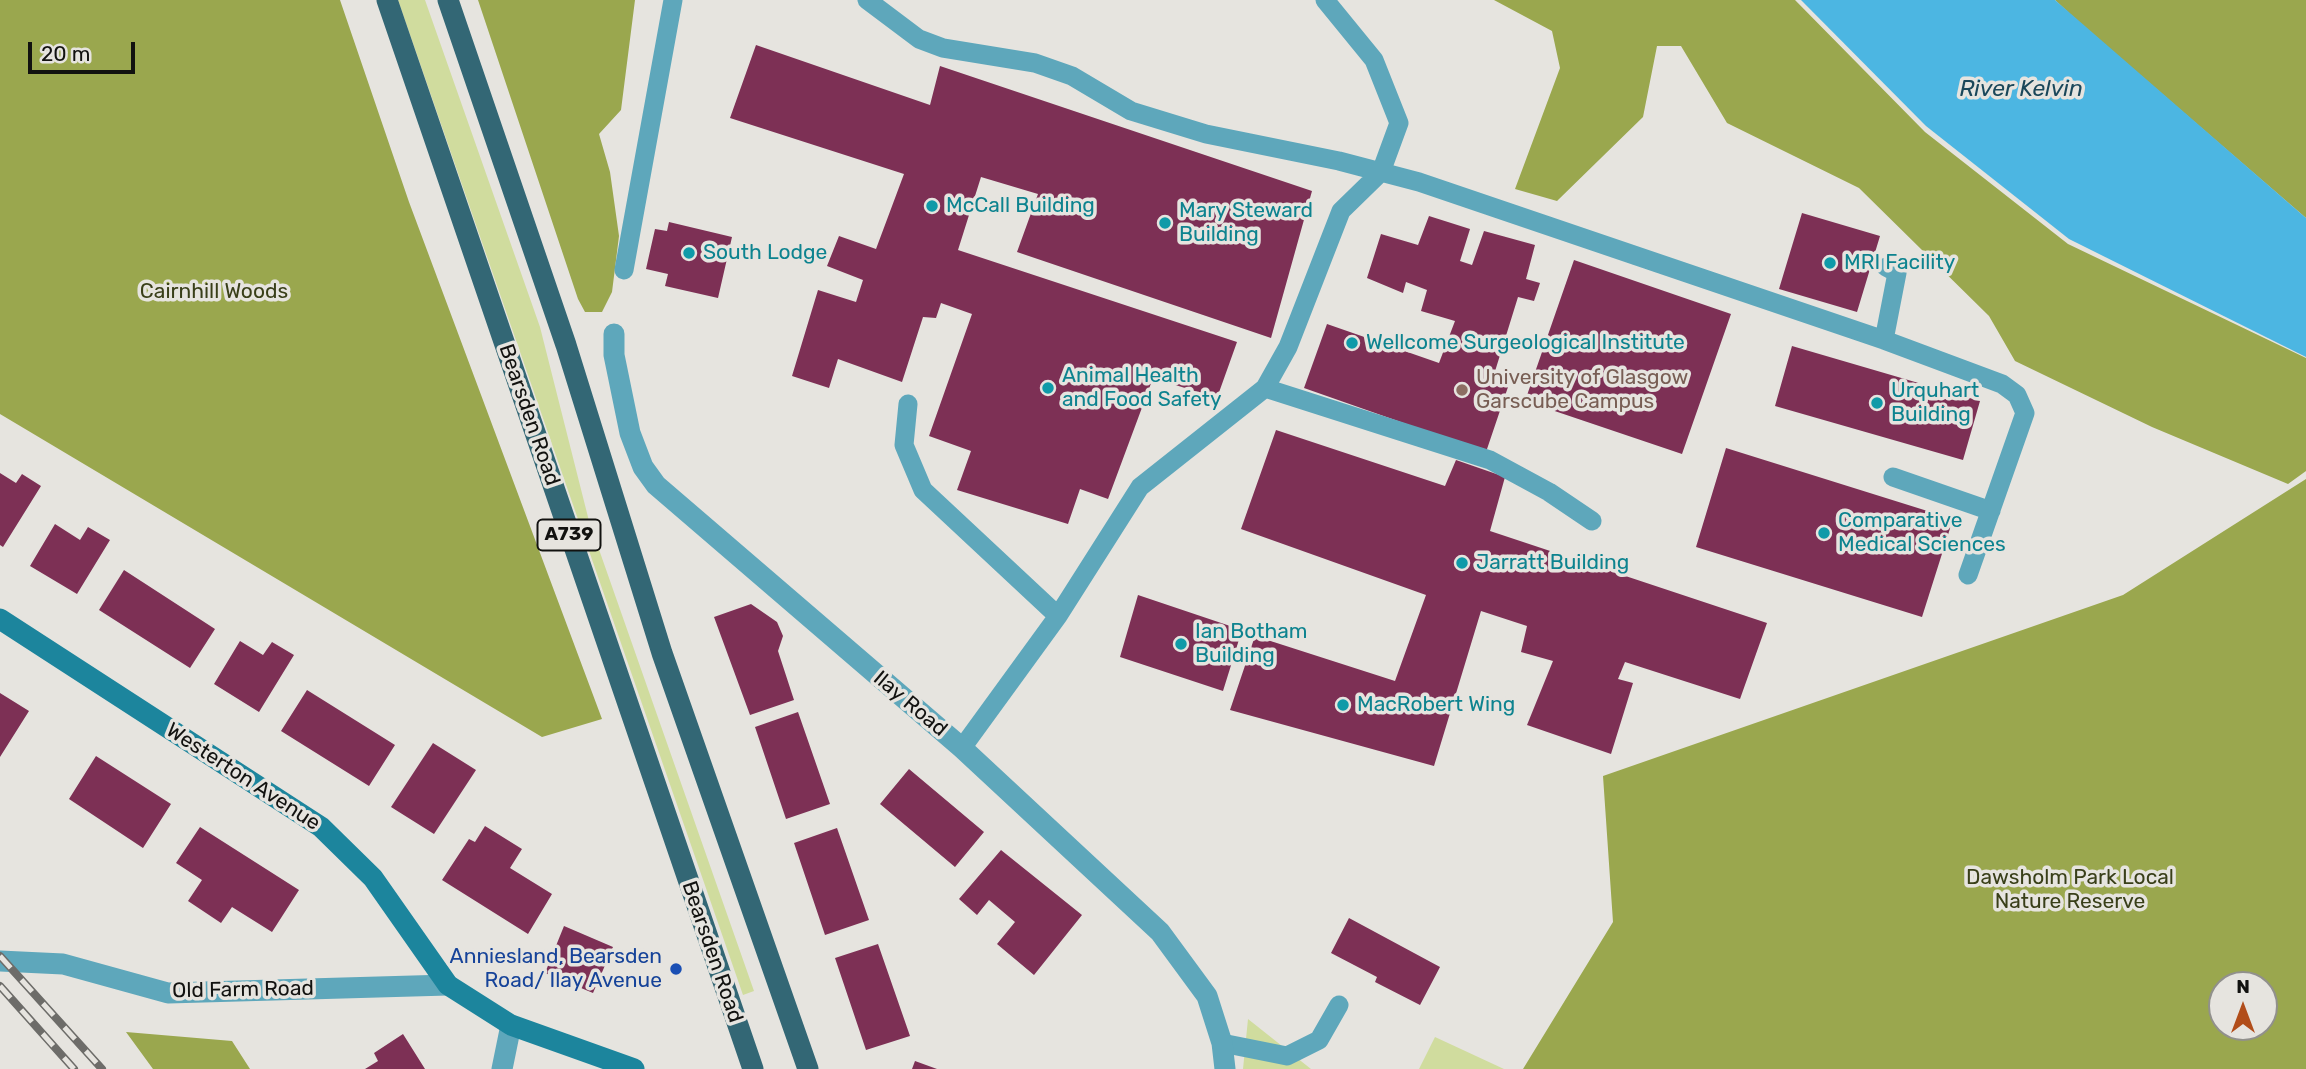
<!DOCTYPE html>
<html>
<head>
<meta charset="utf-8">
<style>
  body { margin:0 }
  #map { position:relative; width:2306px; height:1069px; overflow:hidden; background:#e6e4df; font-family:Rubik,sans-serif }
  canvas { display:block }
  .north { position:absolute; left:2208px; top:971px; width:70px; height:70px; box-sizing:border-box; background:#e6e4df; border:2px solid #91908c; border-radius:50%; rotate:0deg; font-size:19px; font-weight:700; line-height:28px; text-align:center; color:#121210 }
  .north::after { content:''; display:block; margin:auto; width:24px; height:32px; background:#b14d1a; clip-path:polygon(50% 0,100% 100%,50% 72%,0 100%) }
  .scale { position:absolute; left:28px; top:42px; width:107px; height:32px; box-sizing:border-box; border:4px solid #121210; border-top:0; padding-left:9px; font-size:21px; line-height:24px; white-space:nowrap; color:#121210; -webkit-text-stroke:5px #e6e4df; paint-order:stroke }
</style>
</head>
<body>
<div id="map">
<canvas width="2306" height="1069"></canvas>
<div class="north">N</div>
<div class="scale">20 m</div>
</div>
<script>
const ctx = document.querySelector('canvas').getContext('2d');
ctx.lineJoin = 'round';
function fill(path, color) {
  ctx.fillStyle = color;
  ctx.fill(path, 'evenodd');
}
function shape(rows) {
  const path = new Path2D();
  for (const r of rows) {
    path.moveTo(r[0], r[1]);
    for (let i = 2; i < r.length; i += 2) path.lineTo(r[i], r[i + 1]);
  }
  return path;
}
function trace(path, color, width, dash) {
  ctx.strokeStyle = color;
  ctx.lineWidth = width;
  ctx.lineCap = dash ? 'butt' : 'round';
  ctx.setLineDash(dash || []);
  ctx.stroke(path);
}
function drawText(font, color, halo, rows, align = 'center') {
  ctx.font = font + ' Rubik,sans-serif';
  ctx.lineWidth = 7;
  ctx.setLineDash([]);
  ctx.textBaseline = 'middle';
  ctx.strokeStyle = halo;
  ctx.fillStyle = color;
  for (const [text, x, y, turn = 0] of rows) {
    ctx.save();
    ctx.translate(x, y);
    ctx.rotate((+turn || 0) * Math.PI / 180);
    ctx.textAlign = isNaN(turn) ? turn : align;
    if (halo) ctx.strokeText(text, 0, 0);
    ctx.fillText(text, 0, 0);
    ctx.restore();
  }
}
fill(shape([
  [398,0,425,0,540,327,589,521,754,991,743,995],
  [1248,1019,1311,1069,1243,1069],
  [1435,1037,1504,1069,1419,1069]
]), '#d0dc9e');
fill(shape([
  [0,0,340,0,409,202,602,719,542,737,0,414],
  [478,0,635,0,621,110,599,134,610,172,619,236,612,292,602,312,585,312,578,299],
  [1494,0,1795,0,1925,132,2068,244,2306,358,2306,471,2288,484,2152,427,2015,361,1989,316,1859,188,1727,123,1681,46,1657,46,1643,117,1557,201,1515,189,1560,68,1552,31],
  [2055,0,2306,0,2306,218,2082,25],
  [2306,479,2306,1069,1523,1069,1613,922,1603,776,2123,595],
  [2222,985,2264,985,2264,1027,2222,1027],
  [126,1032,232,1041,250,1069,153,1069]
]), '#9aa74e');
fill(shape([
  [1801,0,2055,0,2306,218,2306,357,2069,239,1926,126]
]), '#4cb6e2');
fill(shape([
  [756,45,930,105,940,66,1312,191,1271,338,1017,252,1038,194,981,177,958,250,1237,342,1217,398,1153,378,1108,499,1080,489,1068,524,957,490,971,451,929,436,972,314,941,303,936,318,923,317,902,382,838,359,829,388,792,376,818,290,856,302,863,280,827,266,839,236,876,249,904,174,730,118],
  [1802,213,1880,236,1857,312,1779,289],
  [1429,216,1470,229,1460,261,1472,265,1484,231,1535,245,1526,279,1540,283,1534,301,1518,297,1492,381,1508,387,1486,452,1304,388,1327,324,1439,363,1455,321,1421,311,1427,290,1406,282,1403,293,1367,278,1381,234,1418,245],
  [669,222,732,237,718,298,665,286,668,274,646,269,655,229,667,231],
  [1574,260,1731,314,1682,454,1525,401],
  [1792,346,1980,401,1963,460,1775,406],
  [1276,430,1445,486,1456,460,1505,477,1490,531,1767,623,1740,699,1625,662,1618,679,1633,683,1611,754,1527,725,1553,661,1521,652,1527,626,1481,611,1434,766,1230,710,1255,636,1395,681,1426,595,1241,529],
  [1726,448,1953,519,1922,617,1696,547],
  [0,473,16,483,22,474,41,486,3,547,0,545],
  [55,524,80,540,88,527,110,540,77,594,30,566],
  [124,570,215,629,190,668,99,610],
  [1138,595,1242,630,1223,691,1120,657],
  [751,604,777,622,783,636,778,651,794,700,750,715,714,617],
  [240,641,263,655,272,642,294,655,259,712,214,684],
  [307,690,395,745,369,786,281,731],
  [0,693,29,711,0,757],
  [798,712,830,804,786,819,755,727],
  [433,743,476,770,434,834,391,807],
  [96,756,171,804,143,848,69,799],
  [909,769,984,832,955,867,880,804],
  [485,826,522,849,510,868,552,894,528,934,442,880,469,839,475,842],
  [200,827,299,890,272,932,232,907,221,923,188,901,202,880,176,863],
  [837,828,869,920,825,935,794,843],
  [1001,850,1082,915,1034,975,997,944,1015,922,989,900,977,915,959,899],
  [1349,918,1440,967,1420,1005,1375,982,1377,977,1331,953],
  [564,926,613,947,593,993,545,973],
  [878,944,910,1036,866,1050,835,958],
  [403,1034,425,1069,365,1069,378,1061,374,1053],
  [915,1061,937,1069,912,1069]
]), '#7d3055');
trace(shape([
  [867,0,919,39,943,48,1035,63,1072,76,1131,111,1206,134,1339,161,1419,182,1884,340,2002,384,2017,395,2025,413,1968,575],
  [624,270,673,0],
  [1884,340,1897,273,1886,267],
  [1265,388,1490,460,1549,492,1592,521],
  [908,404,904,445,923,490,1058,616],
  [1893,477,1991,511],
  [962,748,1058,616,1140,487,1265,388,1288,347,1341,211,1381,172,1399,123,1374,60,1325,0],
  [1222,1043,1287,1056,1319,1040,1339,1005]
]), '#5ea7bb', 19);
trace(shape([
  [614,334,614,355,630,433,643,467,656,485,962,748,1160,932,1207,996,1222,1043,1225,1069],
  [0,961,63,964,168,993,448,985],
  [502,1069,511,1025]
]), '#5ea7bb', 21);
trace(shape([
  [0,619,321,827,373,878,448,985,511,1025,634,1069]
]), '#1c859d', 21);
trace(shape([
  [387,0,753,1069],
  [448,0,566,345,662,653,808,1069]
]), '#336775', 21);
const rail = shape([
  [0,956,102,1069],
  [0,986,74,1069]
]);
trace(rail, '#6d6c69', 8);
trace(rail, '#e6e4df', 5, [16]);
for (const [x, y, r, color] of [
  [932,206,7,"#0f9aa8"],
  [1165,223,7,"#0f9aa8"],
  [689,253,7,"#0f9aa8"],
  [1830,263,7,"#0f9aa8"],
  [1352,343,7,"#0f9aa8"],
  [1048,388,7,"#0f9aa8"],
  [1462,390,7,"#8d6e63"],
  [1877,403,7,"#0f9aa8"],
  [1824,533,7,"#0f9aa8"],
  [1462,563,7,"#0f9aa8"],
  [1181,644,7,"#0f9aa8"],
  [1343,705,7,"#0f9aa8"],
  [676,969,7,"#1a4fb4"]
]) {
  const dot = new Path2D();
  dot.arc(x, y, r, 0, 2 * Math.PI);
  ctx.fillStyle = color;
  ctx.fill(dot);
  trace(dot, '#e6e4df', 2.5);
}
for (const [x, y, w] of [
  [569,535,63]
]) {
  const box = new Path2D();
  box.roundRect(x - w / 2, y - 15.5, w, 31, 5);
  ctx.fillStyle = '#e6e4df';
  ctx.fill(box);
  trace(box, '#121210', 2);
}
drawText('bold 19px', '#121210', null, [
  ["A739",569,535]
]);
drawText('21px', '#0d838f', '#e6e4df', [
  ["McCall Building",946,206],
  ["Mary Steward",1179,211],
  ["Building",1179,235],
  ["South Lodge",703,253],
  ["MRI Facility",1844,263],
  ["Wellcome Surgeological Institute",1366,343],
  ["Animal Health",1062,376],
  ["and Food Safety",1062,400],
  ["Urquhart",1891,391],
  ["Building",1891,415],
  ["Comparative",1838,521],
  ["Medical Sciences",1838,545],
  ["Jarratt Building",1476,563],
  ["Ian Botham",1195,632],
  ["Building",1195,656],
  ["MacRobert Wing",1357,705]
], 'left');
drawText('21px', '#393f19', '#e6e4df', [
  ["Cairnhill Woods",214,292],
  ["Dawsholm Park Local",2070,878],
  ["Nature Reserve",2070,902]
]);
drawText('21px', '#785e54', '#e6e4df', [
  ["University of Glasgow",1476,378],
  ["Garscube Campus",1476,402]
], 'left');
drawText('21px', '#121210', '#e6e4df', [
  ["Bearsden Road",529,415,71],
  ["Ilay Road",910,704,40],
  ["Westerton Avenue",243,777,33],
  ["Bearsden Road",712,952,71],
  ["Old Farm Road",243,990,-1]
]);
drawText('21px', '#164399', '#e6e4df', [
  ["Anniesland, Bearsden",662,957],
  ["Road/ Ilay Avenue",662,981]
], 'right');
drawText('italic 23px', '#1a475a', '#e6e4df', [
  ["River Kelvin",2021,89]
]);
</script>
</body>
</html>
